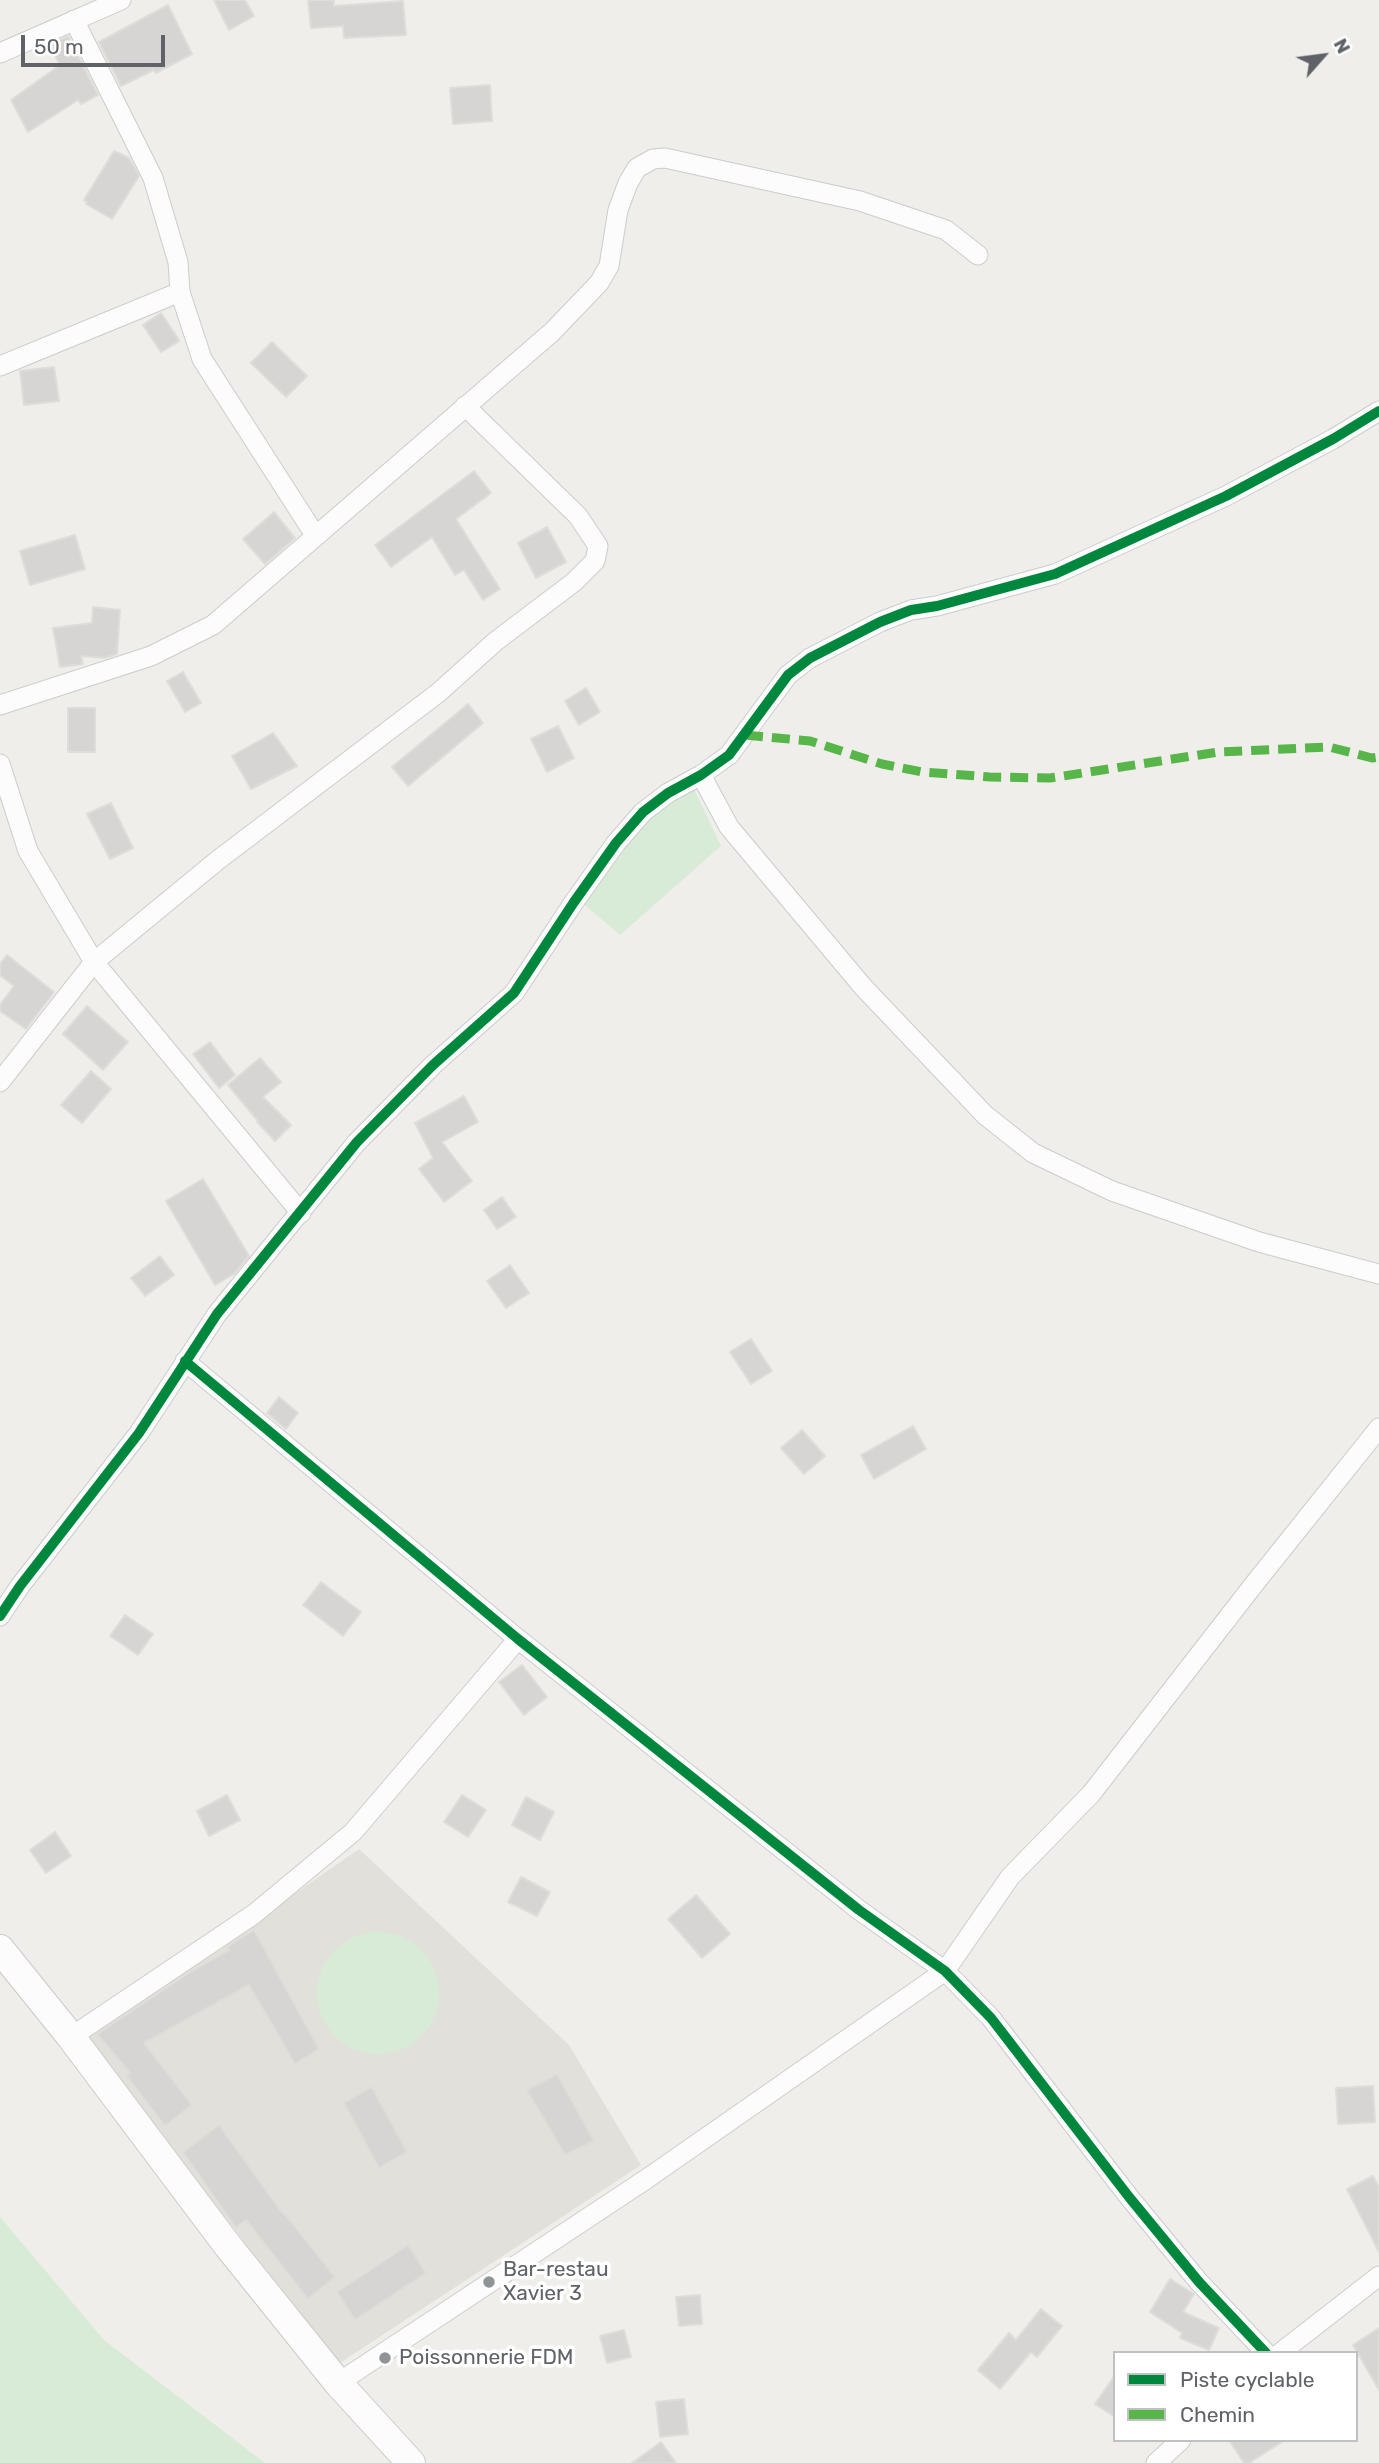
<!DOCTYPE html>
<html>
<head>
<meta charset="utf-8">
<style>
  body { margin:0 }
  #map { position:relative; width:1379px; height:2463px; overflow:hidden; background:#efeeea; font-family:Rubik,sans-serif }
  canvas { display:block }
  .legend { position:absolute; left:1113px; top:2351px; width:245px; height:91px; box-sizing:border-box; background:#fff; border:2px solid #bfc1c3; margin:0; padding:9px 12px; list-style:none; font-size:21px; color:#5f6368 }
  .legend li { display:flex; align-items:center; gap:14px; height:35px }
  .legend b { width:35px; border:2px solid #bfc1c3 }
  .north { position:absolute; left:1288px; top:21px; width:70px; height:70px; -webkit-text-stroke:5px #fff; paint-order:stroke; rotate:62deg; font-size:19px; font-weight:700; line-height:28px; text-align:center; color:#5f6368 }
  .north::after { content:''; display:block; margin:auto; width:24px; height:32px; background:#5f6368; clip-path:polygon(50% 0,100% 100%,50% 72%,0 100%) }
  .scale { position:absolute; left:21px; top:35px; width:144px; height:32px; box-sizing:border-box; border:4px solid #5f6368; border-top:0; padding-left:9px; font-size:21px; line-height:24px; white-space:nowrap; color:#5f6368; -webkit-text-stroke:5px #fff; paint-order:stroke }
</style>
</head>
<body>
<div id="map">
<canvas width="1379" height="2463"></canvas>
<ul class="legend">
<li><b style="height:9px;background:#00873e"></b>Piste cyclable</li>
<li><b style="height:9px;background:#58b549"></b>Chemin</li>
</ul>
<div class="north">N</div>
<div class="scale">50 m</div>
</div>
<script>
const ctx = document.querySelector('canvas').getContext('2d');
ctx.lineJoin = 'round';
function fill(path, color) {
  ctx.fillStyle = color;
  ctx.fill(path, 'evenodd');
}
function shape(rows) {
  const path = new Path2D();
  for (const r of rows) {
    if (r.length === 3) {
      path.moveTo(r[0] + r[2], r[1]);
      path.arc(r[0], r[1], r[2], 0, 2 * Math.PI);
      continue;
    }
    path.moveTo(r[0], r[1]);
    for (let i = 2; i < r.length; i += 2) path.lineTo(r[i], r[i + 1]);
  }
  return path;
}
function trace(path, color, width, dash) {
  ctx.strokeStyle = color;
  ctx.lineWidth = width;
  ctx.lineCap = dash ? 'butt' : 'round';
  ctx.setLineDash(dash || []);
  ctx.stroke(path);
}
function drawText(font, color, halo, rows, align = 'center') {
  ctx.font = font + ' Rubik,sans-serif';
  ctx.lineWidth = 7;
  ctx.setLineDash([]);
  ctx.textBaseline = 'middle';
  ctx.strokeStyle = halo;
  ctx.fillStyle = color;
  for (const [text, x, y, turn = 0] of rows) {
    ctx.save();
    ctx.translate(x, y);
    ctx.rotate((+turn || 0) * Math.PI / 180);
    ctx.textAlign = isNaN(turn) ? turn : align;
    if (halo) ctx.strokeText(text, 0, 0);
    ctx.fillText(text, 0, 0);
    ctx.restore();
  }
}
fill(shape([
  [359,1849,569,2045,641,2165,340,2363,85,2039]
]), '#e2e0da');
fill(shape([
  [693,787,721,846,620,935,580,901,643,820],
  [378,1993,61],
  [0,2217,104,2340,265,2463,0,2463]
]), '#d8ebd6');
const building = shape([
  [214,0,245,0,254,16,229,30,214,0],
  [308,0,334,0,334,6,403,1,406,35,344,38,343,26,311,28,308,0],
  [168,5,192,54,156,73,154,70,121,86,99,42,168,5],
  [68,36,98,95,81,104,78,100,28,132,11,100,60,65,49,45,68,36],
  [490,85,492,121,453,124,450,88,490,85],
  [114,151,129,158,139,176,112,219,86,204,87,202,84,200,114,151],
  [161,313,179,340,178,342,161,352,143,325,161,313],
  [272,342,307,376,286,397,251,363,272,342],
  [54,367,59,401,24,405,20,371,54,367],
  [474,471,491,493,456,519,500,589,483,600,464,570,455,575,432,537,391,567,375,545,474,471],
  [274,512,295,538,265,564,243,539,274,512],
  [547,527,566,562,536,578,518,543,547,527],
  [75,535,85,569,30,585,20,551,75,535],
  [93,607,120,610,117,654,104,658,81,656,83,664,60,667,53,628,92,623,93,607],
  [183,672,201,703,185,712,167,681,183,672],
  [586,688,600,712,579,725,565,701,586,688],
  [468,704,483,723,408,786,392,767,468,704],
  [68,708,95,708,95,752,68,752,68,708],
  [558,726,574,758,547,772,531,739,558,726],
  [273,733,297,766,251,789,232,756,273,733],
  [111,803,133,848,110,859,87,814,111,803],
  [7,955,54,992,26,1029,0,1011,0,1005,14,986,0,975,0,964,7,955],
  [87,1006,128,1042,103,1070,63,1034,87,1006],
  [210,1042,235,1075,219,1088,193,1054,210,1042],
  [260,1058,281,1082,263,1097,291,1125,275,1141,257,1122,258,1121,228,1085,260,1058],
  [91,1071,111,1089,82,1123,61,1105,91,1071],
  [464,1096,478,1122,442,1142,472,1181,444,1202,419,1169,433,1158,415,1123,464,1096],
  [203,1179,249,1256,234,1274,215,1285,166,1201,203,1179],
  [502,1197,516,1217,497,1229,484,1210,502,1197],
  [160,1256,174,1275,145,1296,131,1278,160,1256],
  [510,1265,529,1293,506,1308,487,1281,510,1265],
  [751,1339,772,1371,751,1384,730,1352,751,1339],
  [279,1397,298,1413,286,1429,267,1413,279,1397],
  [913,1426,926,1449,874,1479,861,1455,913,1426],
  [802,1430,825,1456,804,1474,781,1448,802,1430],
  [321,1582,361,1612,343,1636,303,1605,321,1582],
  [125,1615,153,1634,138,1655,110,1636,125,1615],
  [522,1665,547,1697,524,1715,499,1682,522,1665],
  [227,1795,240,1820,209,1836,197,1811,227,1795],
  [462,1795,486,1810,468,1837,444,1822,462,1795],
  [526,1797,554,1812,540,1840,512,1825,526,1797],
  [55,1832,71,1856,46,1873,30,1850,55,1832],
  [521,1877,550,1892,537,1916,508,1902,521,1877],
  [696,1895,730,1934,702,1958,668,1919,696,1895],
  [254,1930,319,2049,295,2064,249,1985,144,2043,192,2105,165,2126,126,2075,130,2073,97,2034,192,1971,229,1950,227,1947,254,1930],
  [557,2074,594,2141,565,2155,527,2090,557,2074],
  [1373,2086,1375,2122,1338,2124,1336,2088,1373,2086],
  [372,2087,407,2152,379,2168,344,2103,372,2087],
  [219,2125,283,2214,284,2213,335,2277,308,2299,246,2220,236,2228,183,2152,219,2125],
  [1373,2176,1379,2187,1379,2252,1347,2189,1373,2176],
  [408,2245,426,2273,355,2320,337,2292,408,2245],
  [1170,2279,1194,2294,1183,2312,1219,2328,1209,2350,1180,2338,1182,2333,1150,2312,1170,2279],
  [700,2295,702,2324,679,2326,676,2297,700,2295],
  [1041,2309,1062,2326,1037,2357,1031,2352,1000,2389,978,2370,1009,2333,1016,2340,1041,2309],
  [1379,2328,1379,2390,1353,2345,1379,2328],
  [624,2330,631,2357,607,2363,600,2336,624,2330],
  [1115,2375,1115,2417,1095,2404,1115,2375],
  [684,2399,688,2434,660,2437,656,2402,684,2399],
  [1229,2440,1285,2440,1249,2463,1244,2463,1229,2440],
  [661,2442,676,2463,632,2463,661,2442]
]);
fill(building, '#d6d5d3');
trace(building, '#deddd9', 2);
const street = shape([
  [74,20,153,178,178,262,180,292,202,359,315,535],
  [0,53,121,0],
  [0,366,180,292],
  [0,705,151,656,213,625,552,332,599,283,609,266,618,210,628,183,637,168,653,159,665,158,860,201,946,230,978,255],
  [0,764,28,851,94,962,301,1213],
  [701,775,729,827,864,988,985,1115,1033,1153,1112,1191,1259,1242,1379,1274],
  [0,1082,94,962,218,860,438,693,496,641,574,582,595,561,598,546,578,516,465,406],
  [185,1361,518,1639,859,1910,945,1971,991,2018,1129,2197,1199,2282,1266,2353],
  [0,1616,20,1586,139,1433,217,1314,357,1142,433,1065,514,993,574,902,616,843,643,812,668,793,701,775,729,755,788,675,810,658,880,622,911,610,937,606,1055,574,1226,496,1333,439,1379,411],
  [71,2037,254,1914,353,1832,518,1639],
  [1280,2353,1379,2276],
  [338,2383,645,2180,945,1971,1010,1877,1091,1794,1255,1583,1379,1428],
  [1156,2463,1181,2440]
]);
const secondary = shape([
  [0,1949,71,2037,228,2246,338,2383,411,2463]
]);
trace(street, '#cbcccc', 21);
trace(secondary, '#cacacb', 30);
trace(street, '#fdfcfc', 19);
trace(secondary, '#fdfcfc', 28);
trace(shape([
  [745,735,810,741,882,764,922,772,990,777,1050,778,1218,752,1329,747,1372,758,1379,757]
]), '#58b549', 9, [18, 9]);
trace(shape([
  [185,1361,518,1639,859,1910,945,1971,991,2018,1129,2197,1199,2282,1266,2353],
  [0,1616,20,1586,139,1433,217,1314,357,1142,433,1065,514,993,574,902,616,843,643,812,668,793,701,775,729,755,788,675,810,658,880,622,911,610,937,606,1055,574,1226,496,1333,439,1379,411]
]), '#00873e', 10);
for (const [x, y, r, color] of [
  [489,2282,7,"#919496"],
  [385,2358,7,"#919496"]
]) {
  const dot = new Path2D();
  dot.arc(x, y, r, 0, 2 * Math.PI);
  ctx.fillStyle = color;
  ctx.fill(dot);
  trace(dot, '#fff', 2.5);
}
drawText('21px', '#5f6368', '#fff', [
  ["Bar-restau",503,2270],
  ["Xavier 3",503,2294],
  ["Poissonnerie FDM",399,2358]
], 'left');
</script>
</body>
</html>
